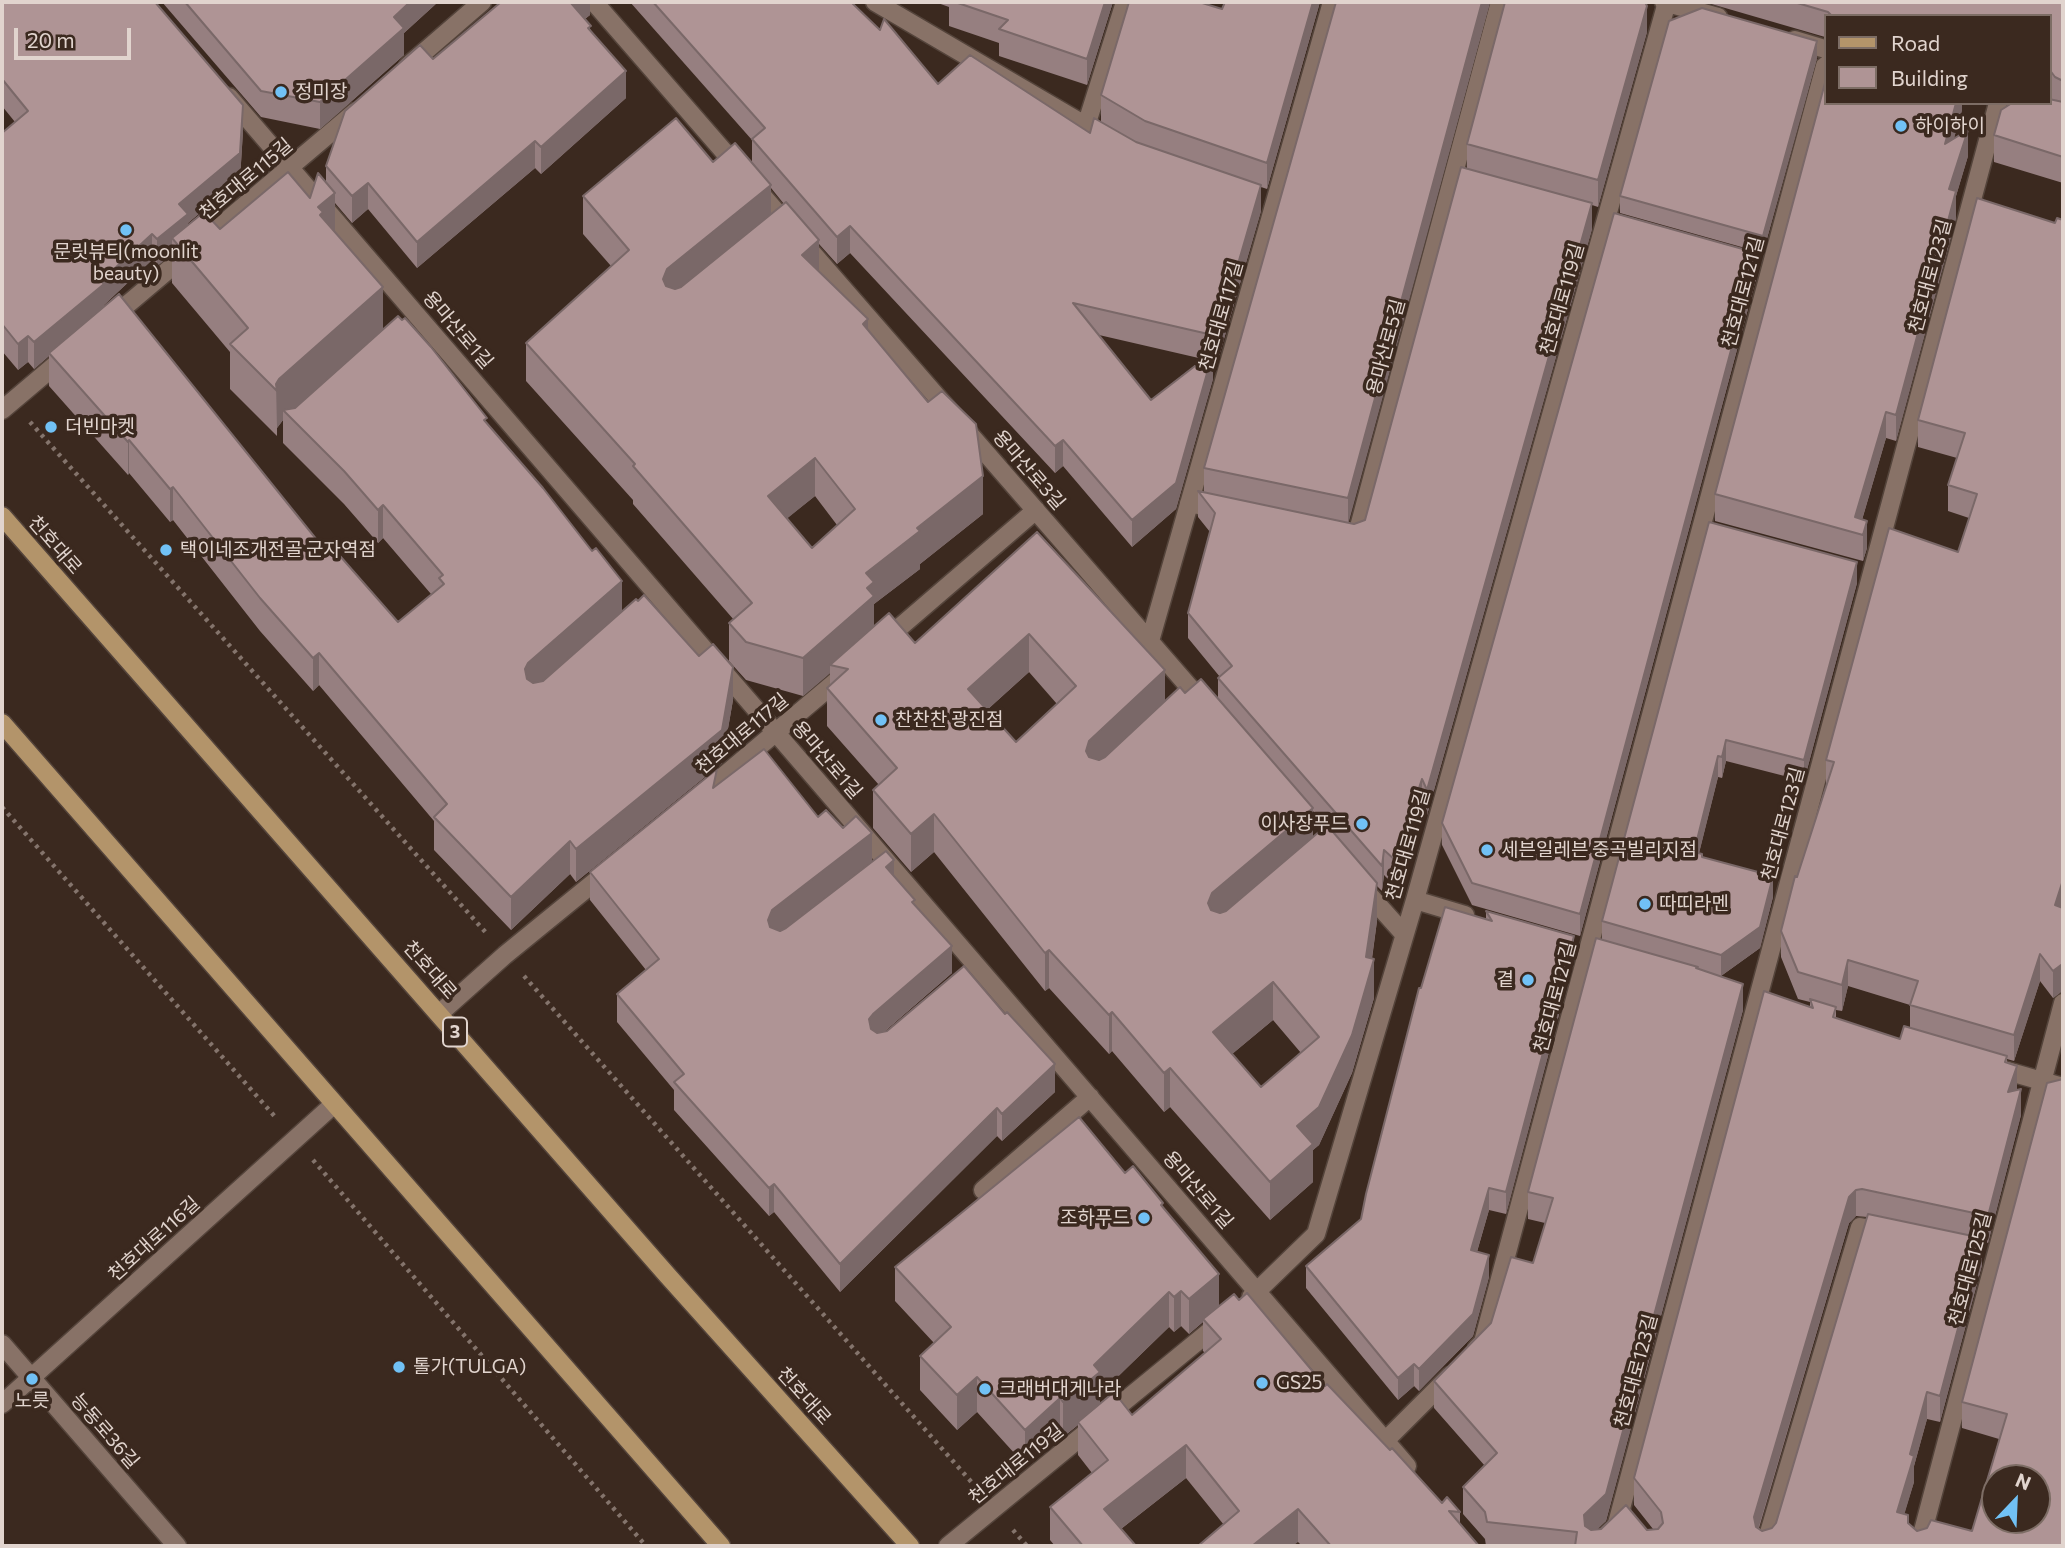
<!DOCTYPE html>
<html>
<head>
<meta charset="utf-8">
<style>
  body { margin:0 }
  #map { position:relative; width:2065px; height:1548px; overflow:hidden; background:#3b291f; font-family:Commissioner,sans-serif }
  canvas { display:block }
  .frame { position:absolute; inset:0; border:4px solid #e1d4ce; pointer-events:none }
  .legend { position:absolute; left:1824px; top:14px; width:228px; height:91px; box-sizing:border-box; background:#3b291f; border:2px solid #7d6d65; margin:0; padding:9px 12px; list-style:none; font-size:21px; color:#e1d4ce }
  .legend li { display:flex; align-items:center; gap:14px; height:35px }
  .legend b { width:35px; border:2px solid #7d6d65 }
  .north { position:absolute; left:1981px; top:1464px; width:70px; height:70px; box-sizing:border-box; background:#3b291f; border:2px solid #7d6d65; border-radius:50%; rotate:23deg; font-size:19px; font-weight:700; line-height:28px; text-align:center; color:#e1d4ce }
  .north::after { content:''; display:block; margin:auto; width:24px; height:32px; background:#71c1f5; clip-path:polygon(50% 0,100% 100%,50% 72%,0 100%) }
  .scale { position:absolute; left:14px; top:28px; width:117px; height:32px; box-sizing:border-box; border:4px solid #e1d4ce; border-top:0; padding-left:9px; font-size:21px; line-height:24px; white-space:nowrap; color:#e1d4ce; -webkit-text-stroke:5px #3b291f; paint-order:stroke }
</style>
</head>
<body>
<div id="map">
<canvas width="2065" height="1548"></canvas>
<div class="frame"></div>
<ul class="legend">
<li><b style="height:9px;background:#b3946a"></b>Road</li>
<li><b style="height:19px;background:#af9495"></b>Building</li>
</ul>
<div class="north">N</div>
<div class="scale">20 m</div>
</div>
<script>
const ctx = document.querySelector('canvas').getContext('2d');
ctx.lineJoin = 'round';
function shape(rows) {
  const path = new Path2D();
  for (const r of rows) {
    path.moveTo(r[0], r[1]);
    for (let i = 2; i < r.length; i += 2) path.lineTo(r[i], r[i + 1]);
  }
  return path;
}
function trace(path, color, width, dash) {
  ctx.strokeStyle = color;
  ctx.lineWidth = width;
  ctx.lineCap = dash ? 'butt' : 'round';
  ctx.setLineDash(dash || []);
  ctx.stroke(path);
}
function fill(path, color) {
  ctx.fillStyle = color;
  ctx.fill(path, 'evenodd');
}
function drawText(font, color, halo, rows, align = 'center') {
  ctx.font = font + ' Commissioner,"Noto Sans KR",sans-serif';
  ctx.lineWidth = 7;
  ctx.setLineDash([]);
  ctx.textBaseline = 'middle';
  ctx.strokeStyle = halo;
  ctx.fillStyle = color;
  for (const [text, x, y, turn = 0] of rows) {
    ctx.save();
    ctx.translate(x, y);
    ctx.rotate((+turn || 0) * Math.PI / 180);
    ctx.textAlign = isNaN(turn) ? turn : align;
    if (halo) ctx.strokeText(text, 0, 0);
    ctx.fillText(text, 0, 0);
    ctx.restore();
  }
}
const minor = shape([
  [594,2,1204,704],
  [875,2,1112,141],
  [1664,2,1718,17],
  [1795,40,1825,49],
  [408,66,482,2],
  [229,97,1407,1466],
  [1086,126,1125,2],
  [109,320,355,112],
  [2,410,66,356],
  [1189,503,1222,510],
  [1352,537,1356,538,1500,2],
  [885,640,1036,510],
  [1150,641,1332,2],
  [700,796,845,674],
  [1362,887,1404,934],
  [1415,900,1465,915],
  [440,1013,505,955,608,871],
  [1993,1067,2063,1087],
  [983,1190,1090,1097],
  [1251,1297,1316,1234,1415,900,1667,2],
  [2,1344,177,1546],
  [1477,1348,1483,1342,1825,66],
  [2,1404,333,1105],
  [1385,1441,1450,1376],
  [948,1546,1221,1322],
  [1594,1546,1616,1527,1998,103],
  [1765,1546,1860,1227,1886,1232],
  [1919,1546,2063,1003]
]);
const major = shape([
  [2,516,668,1276,910,1546],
  [2,723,721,1546]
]);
trace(minor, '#54443b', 21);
trace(major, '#54443b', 21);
trace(shape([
  [30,422,488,935],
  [2,807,277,1119],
  [524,976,975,1486],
  [313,1160,646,1546],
  [1013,1530,1027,1546]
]), '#84746c', 4.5, [3.5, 5]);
trace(minor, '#887267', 18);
trace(major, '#b3946a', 18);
fill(shape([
  [2,2,243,131,240,179,188,223,188,225,220,229,310,198,326,183,326,166,433,59,590,2,590,15,585,19,626,98,541,174,535,168,417,268,368,209,352,223,335,203,335,232,383,329,487,423,622,611,733,700,722,763,576,882,570,874,511,930,434,850,434,821,319,685,313,691,260,631,173,520,170,522,129,473,128,475,49,386,49,356,34,369,28,362,18,370,2,351,2,133,15,122,2,106],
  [172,254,172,283,230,352,230,389,277,436,277,428,283,420,283,443,344,504,378,543,383,538,431,594,398,622,321,545,104,307,104,305,152,260,157,266],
  [162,2,438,2,404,33,404,55,320,129,261,117],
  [630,2,851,2,880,30,938,84,1090,133,1101,122,1101,95,1222,9,1320,2,1267,189,1261,187,1261,211,1217,363,1213,362,1213,379,1176,509,1132,547,1063,466,1055,473,850,253,837,264,819,244,819,272,868,329,983,514,920,564,920,569,874,604,874,626,915,643,1037,532,1165,701,1185,693,1218,699,1218,678,1220,677,1188,638,1188,613,1210,532,1198,517,1198,491,1204,493,1204,468,1490,2,1348,523,1354,524,1365,520,1467,168,1467,144,1647,32,1598,207,1592,205,1592,229,1427,815,1422,804,1395,886,1384,875,1382,891,1377,886,1377,921,1372,959,1374,998,1352,1073,1319,1145,1313,1150,1313,1182,1270,1220,1170,1107,1164,1112,1112,1051,1109,1054,1049,988,1045,991,934,852,911,872,873,828,873,790,879,785,827,726,827,688,830,685,830,673,803,696,746,680,729,661,729,623,734,620,633,504,633,500,526,381,526,343,611,266,583,234,583,196,713,162,752,163,752,140],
  [771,188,784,204,771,214],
  [1099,335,1203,359,1151,400],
  [815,496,837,525,812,548,787,518],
  [1029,672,1057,704,1016,742,987,710],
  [1313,811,1326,827,1313,838],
  [1273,1020,1301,1053,1261,1087,1232,1054],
  [935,2,1113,2,1087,85,999,56,999,43,949,26,949,7],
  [1708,2,2063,2,2063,183,1994,162,1994,135,2052,99,2049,95,2049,16,1825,16,1825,37,1708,3],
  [1817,58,1763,253,1620,213,1620,196],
  [1962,103,1962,110,1954,138,1968,156,1956,196,1956,218,1896,441,1886,438,1862,520,1867,548,1863,561,1715,521,1715,494],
  [2055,223,2063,993,2061,992,2053,998,2040,981,2014,1061,2007,1059,2007,1063,2017,1090,2021,1115,1988,1243,1982,1242,1982,1265,1940,1422,1927,1419,1914,1466,1914,1482,1904,1514,1908,1523,1917,1531,1972,1531,1999,1439,1962,1428,1962,1402,2047,1083,2063,1546,1486,1546,1485,1539,1463,1514,1463,1487,1485,1466,1434,1408,1434,1381,1491,1323,1533,1263,1545,1223,1528,1219,1528,1192,1602,939,1602,921,1709,522,1857,583,1804,781,1726,761,1722,778,1718,777,1699,853,1702,857,1773,897,1760,948,1721,976,1743,1010,1606,1521,1597,1529,1653,1529,1634,1505,1634,1478,1810,1006,1810,1002,1798,999,1781,957,1781,931,1826,785,1826,760,1958,552,1969,518,1948,511,1948,485,1957,458,1918,447,1918,420],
  [1848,986,1910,1005,1910,1028,1900,1039,1836,1018,1836,1010,1842,1011],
  [1856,1216,1867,1217,1776,1523,1772,1528,1762,1531,1759,1528,1849,1223],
  [1757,275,1580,936,1472,905,1442,845,1442,823],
  [717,786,818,817,872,861,784,929,894,876,915,905,952,973,884,1032,1055,1092,1002,1141,997,1136,840,1292,774,1212,769,1216,674,1110,674,1090,617,1022,617,994,646,970,590,900,590,872],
  [1486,911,1574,958,1506,1214,1489,1210,1477,1252,1489,1277,1473,1336,1419,1391,1414,1386,1398,1400,1306,1288,1306,1266,1361,1219,1421,988,1486,920],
  [1125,1173,1163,1209,1219,1306,1239,1300,1442,1503,1460,1512,1460,1524,1479,1546,1302,1546,1298,1542,1224,1525,1186,1478,1121,1529,1136,1546,1055,1546,1050,1540,1050,1507,1092,1473,1078,1455,1078,1425,1063,1437,1060,1433,1025,1465,977,1412,957,1430,920,1390,920,1356,934,1343,895,1301,895,1267],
  [1203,1322,1203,1351,1205,1353,1132,1415,1100,1404,1100,1394,1169,1327,1174,1332,1181,1326,1189,1334]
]), '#967f80');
fill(shape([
  [410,2,438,2,404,33,404,55,320,129,320,102,394,17],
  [573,2,590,2,590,15,571,29,571,3],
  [1105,2,1113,2,1087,85,1087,59],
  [1313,2,1320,2,1267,189,1267,163],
  [1482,2,1490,2,1348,525,1348,498],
  [1647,6,1647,32,1598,207,1598,180],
  [1817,41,1817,58,1763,253,1763,236],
  [626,71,626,98,541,174,541,147],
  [1956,103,1962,103,1962,110,1945,170,1945,144],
  [243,105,243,131,240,179,188,223,188,240,172,238,172,254,157,266,157,239,179,204],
  [1968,130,1968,156,1956,196,1956,218,1896,441,1896,415,1949,189],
  [535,141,535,168,417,268,417,242],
  [368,183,368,209,352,223,352,196],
  [771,185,771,223,667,307,663,279,667,269],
  [1261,185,1261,211,1217,363,1217,336],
  [335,193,335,238,323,248,318,207],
  [1592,203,1592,229,1427,815,1427,790],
  [850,226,850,253,837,264,837,237],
  [152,234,152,260,104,305,104,310,49,353,49,356,34,369,34,342],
  [819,240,819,278,802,255],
  [1757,253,1757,275,1580,936,1580,914],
  [383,287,383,332,289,415,283,410,283,420,277,428,276,384,279,379],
  [868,319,868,357,863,324],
  [28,336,28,362,18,370,18,344],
  [1213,352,1213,379,1176,509,1132,547,1132,520],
  [1886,412,1886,438,1858,533,1855,517],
  [129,440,129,473,128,475,128,442],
  [1063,440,1063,466,1055,473,1055,446],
  [815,458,815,496,768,534,768,496],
  [983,476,983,514,920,564,920,569,874,604,874,634,830,665,830,673,803,696,803,658,866,573,917,528],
  [173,487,173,520,170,522,170,489],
  [383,505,383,538,378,543,378,510],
  [1867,521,1867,548,1863,561,1863,535],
  [1857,562,1857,583,1804,781,1804,760],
  [622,581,622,614,528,696,525,669,528,663],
  [1029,634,1029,672,968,727,968,689],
  [319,653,319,685,313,691,313,658],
  [733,667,733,700,722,763,576,882,576,849],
  [1165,670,1165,708,1089,779,1086,751,1089,741],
  [1726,740,1726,761,1722,778,1722,757],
  [1718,756,1718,777,1694,873,1694,852],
  [1422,779,1422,804,1395,886,1395,860],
  [1313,808,1313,846,1212,931,1208,903,1212,893],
  [934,814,934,852,911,872,911,834],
  [872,833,872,861,772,938,768,920,772,910],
  [570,841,570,874,511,930,511,897],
  [1384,850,1384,875,1382,891,1382,866],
  [894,860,894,887,886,867],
  [1773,876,1773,897,1760,948,1721,976,1721,955],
  [2063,880,2063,907,2055,932,2055,905],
  [1377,883,1377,921,1369,978,1374,959,1374,998,1352,1073,1319,1145,1313,1150,1313,1182,1270,1220,1270,1182,1297,1126,1366,957],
  [1574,936,1574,958,1506,1214,1506,1192],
  [952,946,952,973,873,1041,869,1019,873,1014],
  [1049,950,1049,988,1045,991,1045,953],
  [2040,954,2040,981,2014,1061,2014,1035],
  [1848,960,1848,986,1842,1011,1842,985],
  [2061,965,2061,992,2053,998,2053,971],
  [1273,982,1273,1020,1213,1070,1213,1032],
  [1743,984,1743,1010,1606,1521,1584,1542,1584,1515],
  [1112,1012,1112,1051,1109,1054,1109,1015],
  [1055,1064,1055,1092,1002,1141,1002,1114],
  [2017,1066,2017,1092,2008,1092],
  [1170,1068,1170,1107,1164,1112,1164,1073],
  [2021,1089,2021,1115,1988,1243,1988,1216],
  [997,1108,997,1136,840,1292,840,1264],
  [774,1184,774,1212,769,1216,769,1188],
  [1489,1188,1489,1210,1471,1272,1471,1250],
  [1856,1190,1856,1216,1849,1223,1754,1543,1754,1517,1849,1197],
  [1982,1238,1982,1265,1940,1422,1940,1396],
  [1489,1255,1489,1277,1473,1336,1419,1391,1419,1369],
  [1219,1274,1219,1309,1203,1319,1203,1322,1189,1334,1189,1299],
  [1181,1291,1181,1326,1174,1332,1174,1297],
  [1169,1292,1169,1327,1100,1394,1100,1407,1078,1422,1078,1425,1063,1437,1063,1402,1094,1365],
  [1414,1364,1414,1386,1398,1400,1398,1378],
  [977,1377,977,1412,957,1430,957,1395],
  [1927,1392,1927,1419,1914,1466,1914,1482,1897,1539,1897,1512,1910,1454],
  [1060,1398,1060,1433,1025,1465,1025,1430],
  [1186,1445,1186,1478,1104,1542,1104,1509],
  [1298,1509,1298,1542,1293,1546,1252,1546]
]), '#7a6868');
const building = shape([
  [2,2,155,2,243,105,240,153,179,204,188,214,157,239,152,234,101,281,104,284,34,342,28,336,18,344,2,324,2,133,28,111,2,79,2,2],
  [185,2,410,2,394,17,404,28,320,102,261,91,185,2],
  [501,2,573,2,571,3,591,26,588,28,626,71,541,147,535,141,417,242,368,183,352,196,326,166,345,111,420,45,433,59,501,2],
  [653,2,851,2,880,30,884,19,938,84,970,55,1090,133,1094,118,1136,142,1261,185,1217,336,1073,303,1151,400,1213,352,1176,483,1132,520,1063,440,1055,446,850,226,837,237,752,139,765,128,653,2],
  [955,2,1105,2,1087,59,999,29,1008,20,955,2],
  [1129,2,1199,2,1222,9,1225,2,1313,2,1267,163,1145,121,1101,95,1129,2],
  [1336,2,1482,2,1348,498,1204,468,1336,2],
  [1505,2,1645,2,1647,6,1598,180,1467,144,1505,2],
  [1794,2,2063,2,2063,81,2055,77,2049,69,2049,16,1832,16,1828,12,1794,2],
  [1702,8,1817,41,1763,236,1620,196,1669,21,1702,8],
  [1825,83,1825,103,1956,103,1945,144,1968,130,1949,189,1956,191,1896,415,1886,412,1855,517,1867,521,1863,535,1715,494,1825,83],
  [2049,99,2063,102,2063,157,1994,135,2001,110,2012,103,2049,103,2049,99],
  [676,118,713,162,735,143,771,185,667,269,663,279,666,286,675,289,681,287,786,202,819,240,802,255,868,319,863,324,928,402,942,391,976,424,983,476,917,528,920,531,866,573,874,582,867,588,874,596,803,658,746,642,729,623,752,603,633,466,635,464,526,343,629,250,583,196,676,118],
  [815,458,855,509,812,548,768,496,815,458],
  [1461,167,1592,203,1427,790,1422,779,1395,860,1384,850,1382,866,1218,678,1232,666,1188,613,1215,513,1198,491,1354,524,1365,520,1461,167],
  [288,172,310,198,318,173,335,193,318,207,323,212,320,215,383,287,279,379,276,384,277,391,230,344,248,328,172,238,204,212,220,229,288,172],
  [1977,198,2055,223,2057,218,2063,220,2063,880,2055,905,2063,908,2063,966,2061,965,2053,971,2040,954,2014,1035,1910,1005,1918,981,1848,960,1842,985,1798,972,1781,931,1795,876,1797,877,1834,762,1826,760,1889,528,1958,552,1977,494,1948,485,1965,433,1918,420,1977,198],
  [1614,213,1757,253,1580,914,1472,883,1442,823,1614,213],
  [119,294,321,545,326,540,398,622,444,584,439,578,443,575,383,505,378,510,344,471,283,410,295,408,398,316,402,320,405,318,431,347,487,418,484,420,543,488,592,551,596,548,622,581,528,663,525,669,527,679,533,683,543,681,636,599,638,601,644,595,699,656,713,644,733,667,722,730,576,849,570,841,511,897,434,817,447,804,319,653,313,658,260,598,173,487,170,489,129,440,128,442,49,353,119,294],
  [1709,522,1857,562,1804,760,1726,740,1722,757,1718,756,1694,852,1702,854,1702,857,1773,876,1760,927,1721,955,1602,921,1709,522],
  [1037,532,1165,670,1089,741,1086,751,1089,757,1099,760,1105,757,1180,687,1185,693,1201,679,1313,808,1212,893,1208,903,1211,910,1220,913,1226,911,1327,825,1377,883,1366,957,1374,959,1352,1035,1319,1107,1297,1126,1313,1144,1270,1182,1170,1068,1164,1073,1112,1012,1109,1015,1049,950,1045,953,934,814,911,834,873,790,897,768,827,688,848,669,830,665,889,613,915,643,1037,532],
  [1029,634,1076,686,1016,742,968,689,1029,634],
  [1273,982,1319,1037,1261,1087,1213,1032,1273,982],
  [764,749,818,817,826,810,843,828,856,816,872,833,772,910,768,920,770,927,780,931,786,928,886,851,894,860,886,867,915,900,912,902,952,946,873,1014,869,1019,871,1029,877,1033,887,1031,964,966,1005,1014,1007,1012,1055,1064,1002,1114,997,1108,840,1264,774,1184,769,1188,674,1082,684,1074,617,994,659,959,590,872,717,769,713,788,764,749],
  [1445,907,1492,921,1486,911,1574,936,1506,1192,1489,1188,1471,1250,1489,1255,1473,1314,1419,1369,1414,1364,1398,1378,1306,1266,1361,1219,1366,1194,1419,988,1421,988,1445,907],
  [1596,938,1698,967,1696,968,1743,984,1606,1494,1584,1515,1585,1526,1591,1530,1601,1529,1626,1505,1647,1530,1658,1529,1663,1523,1661,1512,1634,1478,1764,991,1813,1008,1810,999,1836,1007,1833,1017,1900,1039,1904,1026,2007,1056,2005,1062,2017,1066,2008,1092,2021,1089,1988,1216,1862,1189,1856,1190,1849,1197,1754,1517,1756,1527,1762,1531,1772,1528,1776,1523,1868,1214,1982,1238,1940,1396,1927,1392,1910,1454,1914,1456,1897,1512,1908,1515,1908,1523,1917,1531,1927,1528,1931,1520,1972,1531,2007,1414,1962,1402,2047,1083,2063,1079,2063,1546,1575,1546,1577,1532,1487,1522,1485,1512,1463,1487,1497,1453,1434,1381,1491,1323,1511,1257,1533,1263,1553,1198,1528,1192,1596,938],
  [1995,1478,2037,1478,2037,1520,1995,1520,1995,1478],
  [1079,1117,1125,1173,1133,1166,1163,1203,1161,1205,1219,1274,1189,1299,1181,1291,1174,1297,1169,1292,1094,1365,1100,1372,1063,1402,1060,1398,1025,1430,977,1377,957,1395,920,1356,951,1327,895,1267,1079,1117],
  [1247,1293,1325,1386,1327,1384,1390,1450,1392,1448,1442,1503,1447,1497,1460,1512,1449,1511,1479,1546,1331,1546,1298,1509,1252,1546,1198,1546,1239,1511,1186,1445,1104,1509,1136,1546,1083,1546,1050,1507,1108,1460,1078,1422,1114,1392,1132,1415,1221,1339,1203,1319,1234,1294,1239,1300,1247,1293]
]);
fill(building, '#af9495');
trace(building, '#7a6868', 2);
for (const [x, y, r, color] of [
  [281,92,7,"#71c1f5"],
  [1901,126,7,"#71c1f5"],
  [126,230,7,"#71c1f5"],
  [51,427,7,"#71c1f5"],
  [166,550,7,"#71c1f5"],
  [881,720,7,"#71c1f5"],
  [1362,824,7,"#71c1f5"],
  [1487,850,7,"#71c1f5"],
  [1645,904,7,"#71c1f5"],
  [1528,980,7,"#71c1f5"],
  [1144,1218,7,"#71c1f5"],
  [399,1367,7,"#71c1f5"],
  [32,1379,7,"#71c1f5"],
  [1262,1383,7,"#71c1f5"],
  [985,1389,7,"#71c1f5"]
]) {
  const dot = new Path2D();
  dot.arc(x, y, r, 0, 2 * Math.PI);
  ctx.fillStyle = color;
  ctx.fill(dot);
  trace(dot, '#3b291f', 2.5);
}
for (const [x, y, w] of [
  [455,1032,24]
]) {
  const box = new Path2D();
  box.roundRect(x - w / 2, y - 14.5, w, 29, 5);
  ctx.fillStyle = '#3b291f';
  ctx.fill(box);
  trace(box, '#e1d4ce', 2);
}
drawText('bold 18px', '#e1d4ce', null, [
  ["3",455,1032]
]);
drawText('19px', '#e1d4ce', '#3b291f', [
  ["정미장",295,92],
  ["하이하이",1915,126],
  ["문릿뷰티(moonlit",126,252,"center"],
  ["beauty)",126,274,"center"],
  ["더빈마켓",65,427],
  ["택이네조개전골 군자역점",180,550],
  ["찬찬찬 광진점",895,720],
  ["이사장푸드",1348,824,"right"],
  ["세븐일레븐 중곡빌리지점",1501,850],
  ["따띠라멘",1659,904],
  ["곁",1514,980,"right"],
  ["조하푸드",1130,1218,"right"],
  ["톨가(TULGA)",413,1367],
  ["GS25",1276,1383],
  ["크래버대게나라",999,1389],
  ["노릇",32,1401,"center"]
], 'left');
drawText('19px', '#e1d4ce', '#3b291f', [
  ["천호대로115길",246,179,-40],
  ["천호대로123길",1930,276,-75],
  ["천호대로121길",1743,292,-75],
  ["천호대로119길",1562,299,-74],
  ["천호대로117길",1221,316,-74],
  ["용마산로1길",458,330,49],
  ["용마산로5길",1386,347,-75],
  ["용마산로3길",1029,470,49],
  ["천호대로",55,545,49],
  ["천호대로117길",742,734,-40],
  ["용마산로1길",827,760,49],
  ["천호대로123길",1783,824,-75],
  ["천호대로119길",1408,845,-74],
  ["천호대로",430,970,49],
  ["천호대로121길",1555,997,-75],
  ["용마산로1길",1198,1190,49],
  ["천호대로116길",154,1239,-42],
  ["천호대로125길",1970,1269,-75],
  ["천호대로123길",1636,1371,-75],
  ["천호대로",804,1396,48],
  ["능동로36길",105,1431,49],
  ["천호대로119길",1016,1464,-39]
]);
</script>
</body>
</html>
